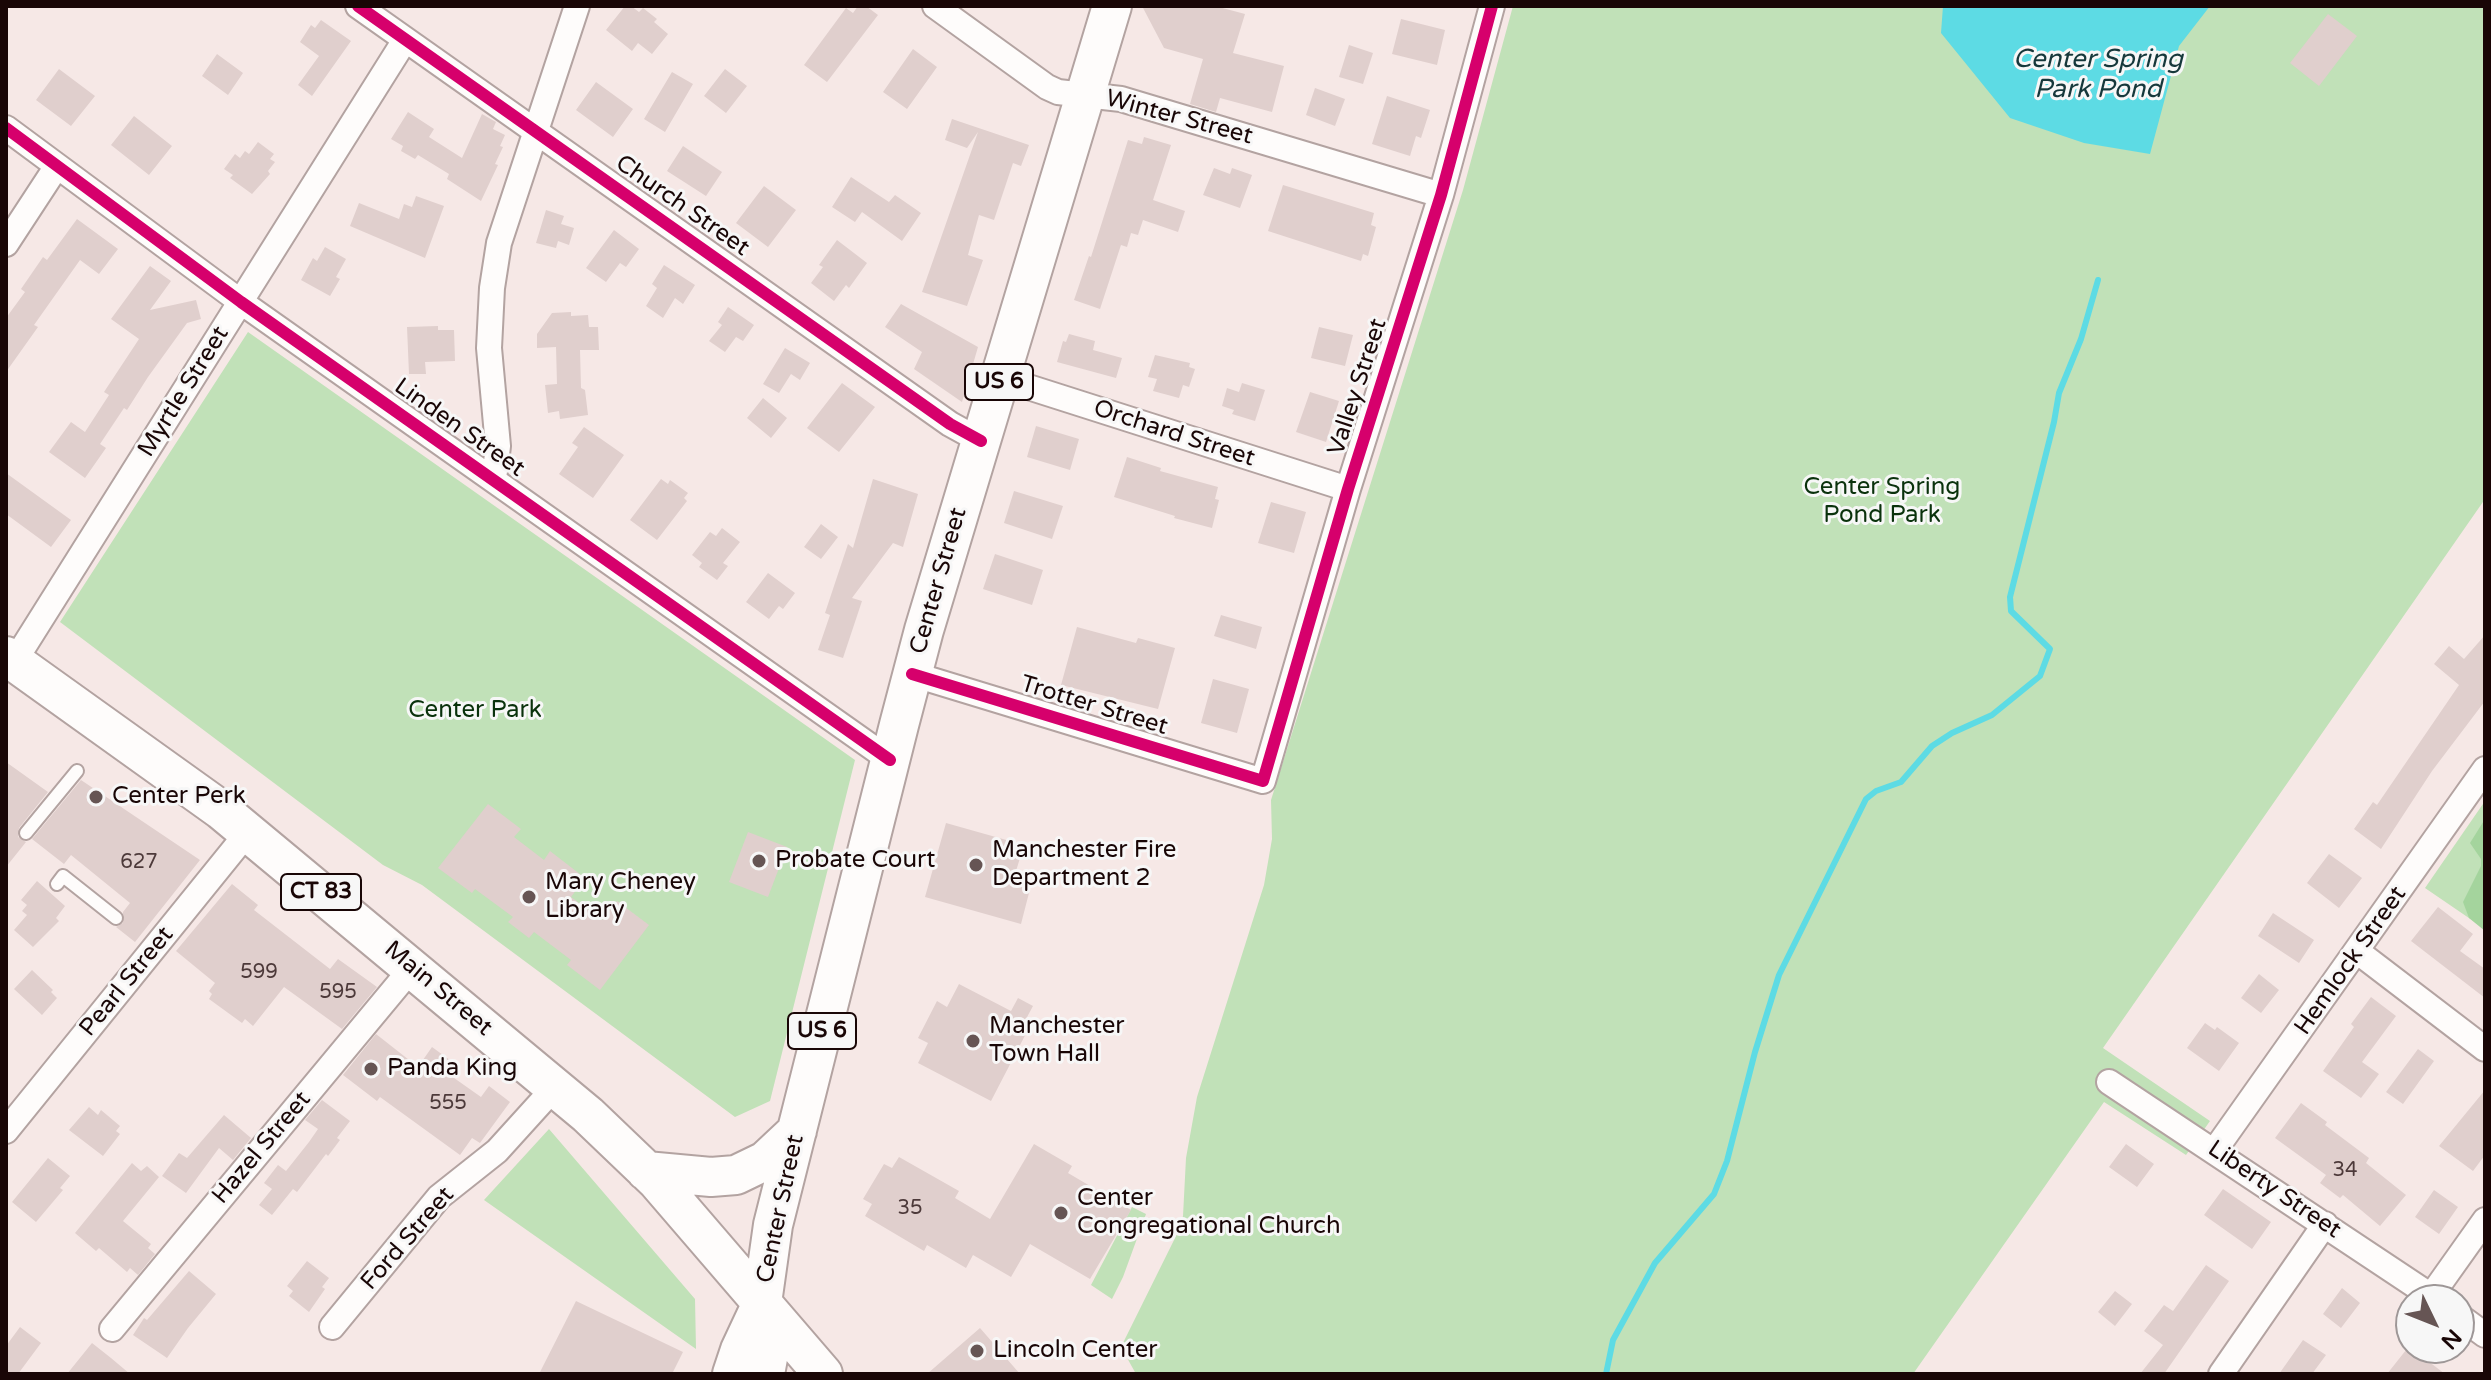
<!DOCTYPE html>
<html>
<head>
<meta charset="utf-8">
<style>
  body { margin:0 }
  #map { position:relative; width:2491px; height:1380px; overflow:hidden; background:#f6e8e6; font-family:"Varela Round",sans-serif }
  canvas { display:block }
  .frame { position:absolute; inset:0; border:8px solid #190606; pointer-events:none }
  .north { position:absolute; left:2395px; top:1284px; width:80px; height:80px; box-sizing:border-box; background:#f7f7f7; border:2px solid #9e9797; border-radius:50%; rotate:133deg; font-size:22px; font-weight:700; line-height:32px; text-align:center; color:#190606 }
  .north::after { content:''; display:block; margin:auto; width:28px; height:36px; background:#665554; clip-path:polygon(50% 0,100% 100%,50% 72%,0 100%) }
</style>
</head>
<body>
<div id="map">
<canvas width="2491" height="1380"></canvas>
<div class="frame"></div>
<div class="north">N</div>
</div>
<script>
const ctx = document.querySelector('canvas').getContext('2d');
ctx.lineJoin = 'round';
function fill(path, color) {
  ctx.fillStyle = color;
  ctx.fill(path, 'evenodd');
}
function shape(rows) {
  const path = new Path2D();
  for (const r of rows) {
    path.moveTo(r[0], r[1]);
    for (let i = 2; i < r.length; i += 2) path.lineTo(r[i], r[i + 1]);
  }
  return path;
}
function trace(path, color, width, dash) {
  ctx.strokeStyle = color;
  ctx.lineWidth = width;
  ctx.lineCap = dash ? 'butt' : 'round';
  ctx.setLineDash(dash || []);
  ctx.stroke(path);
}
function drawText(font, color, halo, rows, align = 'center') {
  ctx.font = font + ' "Varela Round",sans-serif';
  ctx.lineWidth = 6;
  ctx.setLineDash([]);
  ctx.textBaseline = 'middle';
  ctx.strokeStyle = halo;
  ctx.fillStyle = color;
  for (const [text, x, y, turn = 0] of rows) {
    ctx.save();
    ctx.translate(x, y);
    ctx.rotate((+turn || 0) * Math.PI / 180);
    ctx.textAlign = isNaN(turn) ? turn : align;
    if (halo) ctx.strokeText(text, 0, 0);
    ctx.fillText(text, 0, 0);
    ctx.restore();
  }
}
fill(shape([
  [1513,6,2485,6,2485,499,2103,1048,2210,1121,2186,1155,2104,1102,1913,1374,1136,1374,1121,1347,1178,1232,1183,1216,1186,1158,1197,1097,1264,885,1272,839,1271,800,1463,190],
  [248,332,855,760,770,1101,735,1117,422,885,383,865,60,622],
  [2485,801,2485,929,2425,888],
  [549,1129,695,1299,696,1349,484,1200],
  [1132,1207,1146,1214,1123,1277,1112,1299,1091,1285]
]), '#c1e1b8');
fill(shape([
  [2485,819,2485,931,2469,918,2463,902,2481,866,2481,859,2470,843]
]), '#a4d49d');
fill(shape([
  [1943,6,2210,6,2179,46,2150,154,2084,143,2010,118,1941,33]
]), '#5ddbe4');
trace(shape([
  [1606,1374,1613,1340,1655,1263,1714,1194,1727,1161,1755,1052,1779,975,1866,799,1876,791,1901,782,1932,746,1952,733,1992,715,2040,676,2050,649,2011,611,2010,597,2054,422,2059,393,2081,339,2098,280]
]), '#5ddbe4', 6);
fill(shape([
  [625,6,631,6,639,12,643,8,657,19,654,22,668,34,652,54,638,43,632,51,606,30],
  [858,6,866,6,878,15,827,82,804,65,846,8,853,13],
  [1142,6,1215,6,1245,14,1233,53,1284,66,1272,112,1220,98,1216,112,1190,104,1203,59,1164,48],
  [2328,14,2357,36,2319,86,2290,63],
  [1401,19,1445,30,1437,65,1392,54],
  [321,20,351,41,312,96,298,85,319,56,300,42,311,25,315,28],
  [1349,45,1373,53,1363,84,1339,77],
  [913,49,937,67,907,109,883,92],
  [217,54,243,73,228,95,202,76],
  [59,69,95,96,71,126,36,100],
  [725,69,747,86,726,113,704,96],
  [672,72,693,84,665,132,644,119],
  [596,82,633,109,613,137,576,110],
  [1315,88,1345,99,1335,126,1306,115],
  [1387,96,1430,110,1421,138,1416,136,1410,156,1372,144],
  [408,112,434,129,429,137,462,158,482,114,496,122,493,129,505,135,500,146,503,147,495,164,498,165,481,201,447,179,449,174,418,155,415,159,401,151,403,146,391,139],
  [134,116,172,146,149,175,111,145],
  [952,119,1029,145,1021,166,1013,163,994,220,979,215,968,255,983,260,967,306,922,292,978,132,967,148,945,140],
  [1144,137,1171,145,1153,200,1185,211,1178,232,1143,220,1138,235,1131,233,1127,247,1121,245,1100,309,1074,300,1089,256,1091,257,1128,140,1142,144],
  [258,142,274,154,270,159,275,162,268,171,270,174,252,194,230,178,233,175,224,169,235,154,240,158,245,151,249,154],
  [683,146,722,172,706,196,667,171],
  [1214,168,1230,174,1232,168,1252,175,1240,208,1203,195],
  [851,177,889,202,895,195,921,213,902,241,862,212,855,222,832,207],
  [1283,185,1374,213,1371,225,1376,227,1368,256,1363,254,1361,261,1268,231],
  [764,186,796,210,768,247,736,223],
  [416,196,444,206,425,258,350,226,359,203,399,219,404,204,412,207],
  [546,210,564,216,561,224,574,228,569,245,558,241,556,248,536,243],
  [77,219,118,249,99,274,80,260,34,325,38,327,6,372,6,318,25,292,21,289,43,257,47,260],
  [614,230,639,249,626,267,620,263,606,282,586,268],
  [837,240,867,263,849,288,846,285,834,301,811,283,823,267,819,265],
  [325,247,346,259,336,277,340,279,330,296,301,280,313,258,317,261],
  [664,265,695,285,683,304,675,298,663,318,646,306,657,288,652,284],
  [150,266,171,281,150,310,196,300,201,319,187,323,148,377,127,410,124,408,100,444,106,448,85,478,49,452,71,422,85,432,109,395,104,392,139,339,111,319],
  [901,304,978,347,962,402,914,369,922,352,885,327],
  [728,307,754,325,743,341,736,337,725,352,709,341,722,325,718,322],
  [571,312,571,316,588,315,589,327,598,327,599,350,580,350,581,388,585,390,588,415,560,419,559,411,548,413,545,385,557,384,556,347,537,348,537,334,552,313],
  [438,326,438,330,454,330,455,361,425,362,426,374,409,374,407,327],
  [1319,327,1353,335,1345,366,1311,358],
  [1069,334,1095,341,1093,350,1122,358,1116,378,1057,362,1063,341,1066,342],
  [785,348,810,363,800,380,791,374,779,393,763,384],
  [1155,355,1190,363,1189,367,1195,369,1189,387,1183,385,1179,398,1153,391,1157,379,1148,377],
  [842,383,875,407,839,452,807,428],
  [1242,383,1265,390,1255,421,1232,414,1234,410,1222,406,1227,388,1239,392],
  [1310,392,1339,401,1326,442,1296,432],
  [763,398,787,418,771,438,747,418],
  [1036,426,1079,439,1070,470,1027,457],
  [584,427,624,455,593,498,559,474,578,447,572,443],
  [1127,457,1161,468,1160,471,1218,487,1215,499,1219,500,1212,528,1174,518,1175,516,1114,497],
  [6,473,71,520,51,547,6,514],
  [661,479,668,484,670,480,688,493,684,498,687,501,657,540,630,520],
  [873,479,918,494,903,547,893,543,852,598,862,601,843,658,818,650,830,615,825,613,848,544,853,548],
  [1014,491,1063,506,1052,539,1004,523],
  [1271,502,1306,512,1294,553,1258,543],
  [821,524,838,537,821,559,804,547],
  [722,528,740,542,723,563,728,566,717,580,699,567,702,563,692,555,710,532,716,536],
  [995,554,1043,570,1032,605,983,589],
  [768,573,795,593,783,609,779,606,769,619,746,602],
  [1221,615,1262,627,1256,649,1214,636],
  [1077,627,1136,643,1138,638,1175,648,1158,709,1061,685],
  [2485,635,2485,701,2432,771,2381,849,2354,829,2373,802,2377,805,2459,685,2434,664,2449,646,2464,659],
  [1213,679,1249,689,1237,733,1201,723],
  [6,762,48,792,19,828,18,837,26,842,6,867],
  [81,780,200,860,135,942,116,927,123,923,123,912,130,903,71,855,64,864,32,839],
  [488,804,521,829,514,837,544,860,550,851,585,878,571,897,602,920,617,901,649,925,600,990,567,965,571,960,534,932,529,938,508,922,513,917,475,889,472,893,438,868],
  [946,823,1024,845,1012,884,1030,889,1021,924,925,897],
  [748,832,787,847,768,897,729,882],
  [2329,854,2362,878,2339,908,2307,883],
  [37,881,65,906,56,918,59,921,33,947,14,930,27,915,22,911,27,905,21,900],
  [232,884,258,905,254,910,330,969,338,959,377,987,342,1029,284,987,253,1026,245,1019,242,1023,209,999,212,994,209,991,215,983,176,951],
  [2438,907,2473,934,2460,951,2485,969,2485,998,2411,941],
  [2273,913,2314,940,2299,963,2258,936],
  [32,970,53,990,51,992,57,998,42,1015,14,989],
  [2259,974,2279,990,2261,1013,2241,998],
  [959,984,1011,1011,1018,998,1033,1006,1026,1019,1032,1022,991,1101,918,1063,928,1043,918,1038,937,1001,947,1007],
  [2371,997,2396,1016,2362,1062,2379,1074,2361,1098,2323,1071,2354,1027,2351,1024],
  [2205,1023,2215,1030,2217,1027,2239,1043,2219,1071,2187,1048],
  [376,1034,418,1067,432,1047,454,1063,447,1073,481,1097,489,1086,510,1102,480,1143,472,1138,460,1155,380,1097,377,1101,343,1075],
  [2418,1049,2434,1061,2403,1104,2386,1092],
  [2485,1090,2485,1155,2473,1171,2439,1146],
  [322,1100,350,1121,337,1138,340,1140,328,1156,326,1154,297,1192,293,1189,272,1215,259,1205,272,1189,264,1183,278,1165,286,1171,309,1142,318,1129,305,1120],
  [2301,1103,2327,1122,2325,1125,2369,1158,2366,1163,2406,1195,2380,1226,2343,1195,2340,1198,2320,1183,2326,1175,2275,1138],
  [89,1107,98,1115,101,1110,120,1126,116,1131,120,1134,103,1156,69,1130],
  [224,1115,251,1138,233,1160,219,1148,186,1193,162,1176,179,1153,187,1158],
  [1034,1144,1072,1166,1068,1173,1131,1210,1090,1279,1030,1244,1011,1277,973,1255,966,1268,927,1245,924,1251,865,1216,872,1204,863,1199,884,1164,892,1168,899,1157,959,1191,955,1198,990,1219],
  [2126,1144,2154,1164,2137,1187,2109,1167],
  [48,1158,70,1176,60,1188,63,1190,36,1222,12,1202],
  [132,1163,141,1171,147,1166,159,1177,123,1221,151,1244,148,1248,155,1254,138,1275,130,1268,127,1272,99,1248,96,1251,75,1233],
  [2223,1189,2271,1222,2252,1249,2204,1215],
  [2434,1190,2458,1207,2439,1234,2415,1217],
  [307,1261,329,1278,322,1287,325,1289,309,1312,289,1296,293,1291,287,1286],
  [2206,1265,2229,1281,2164,1374,2140,1374,2163,1345,2144,1331,2164,1305,2173,1311],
  [189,1271,216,1294,188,1328,167,1358,133,1335,144,1318,147,1320],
  [2342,1288,2360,1303,2341,1328,2323,1314],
  [2115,1291,2132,1304,2115,1326,2098,1312],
  [576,1301,683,1352,672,1374,539,1374],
  [20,1327,41,1343,18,1374,6,1374,6,1346],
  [980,1328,1020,1374,927,1374],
  [2303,1340,2326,1355,2312,1374,2279,1374],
  [92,1343,111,1358,130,1374,67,1374],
  [2410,1345,2411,1348,2445,1374,2387,1374]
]), '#e0cfcd');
const service = shape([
  [26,833,77,771],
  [57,884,63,876,116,918]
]);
const minor = shape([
  [358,6,950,424,981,441],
  [935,6,1047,87,1058,92,1121,99,1441,195],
  [6,128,241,302,890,760],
  [6,244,57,166],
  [1000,378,1348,489],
  [494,479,498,446,489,348,492,288,499,243,577,6],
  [14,662,405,40],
  [912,674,1263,781,1348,489,1441,195,1492,6],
  [2358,952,2485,1049],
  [2109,1082,2437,1300],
  [6,1131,248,832],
  [2215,1150,2485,769],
  [2431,1296,2485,1220],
  [2459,1316,2485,1335],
  [332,1327,439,1197,497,1151,555,1087],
  [112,1329,412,968],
  [2221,1374,2325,1224]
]);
const primary = shape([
  [6,656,221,810,588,1115,657,1181,823,1374],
  [646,1171,711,1177,736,1175,765,1161,797,1131],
  [732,1374,740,1350,762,1303],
  [765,1374,768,1358,762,1303,773,1225,899,725,924,630,1112,6]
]);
trace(service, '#b3a3a1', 16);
trace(minor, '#b3a3a1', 28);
trace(primary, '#b3a3a1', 42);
trace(service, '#fefcfb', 12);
trace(minor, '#fefcfb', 24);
trace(primary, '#fefcfb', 38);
trace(shape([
  [358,6,950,424,981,441],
  [6,128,241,302,890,760],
  [912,674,1263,781,1348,489,1441,195,1492,6]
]), '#d6006c', 12);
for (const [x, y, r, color] of [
  [96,797,8,"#665554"],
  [759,861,8,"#665554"],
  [976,865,8,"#665554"],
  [529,897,8,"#665554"],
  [973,1041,8,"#665554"],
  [371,1069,8,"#665554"],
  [1061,1213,8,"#665554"],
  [977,1351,8,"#665554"]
]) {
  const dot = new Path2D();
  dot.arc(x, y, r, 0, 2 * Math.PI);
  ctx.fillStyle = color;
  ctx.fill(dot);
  trace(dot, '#f7f7f7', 3);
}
drawText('20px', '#4d3a3a', null, [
  ["627",139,863],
  ["599",259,973],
  ["595",338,993],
  ["555",448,1104],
  ["34",2345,1171],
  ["35",910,1209]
]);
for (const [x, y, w] of [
  [999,382,68],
  [321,892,80],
  [822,1031,68]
]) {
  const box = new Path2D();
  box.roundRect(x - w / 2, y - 18, w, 36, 6);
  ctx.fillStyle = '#f7f7f7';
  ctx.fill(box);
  trace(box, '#190606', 2);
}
drawText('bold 22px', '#190606', null, [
  ["US 6",999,382],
  ["CT 83",321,892],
  ["US 6",822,1031]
]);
drawText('24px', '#190606', '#f7f7f7', [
  ["Winter Street",1179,118,15],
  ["Church Street",682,206,35],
  ["Valley Street",1358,387,-72],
  ["Myrtle Street",184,392,-58],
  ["Linden Street",459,428,35],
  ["Orchard Street",1174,434,18],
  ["Center Street",939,581,-74],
  ["Trotter Street",1094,706,17],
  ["Hemlock Street",2351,961,-55],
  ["Pearl Street",127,982,-51],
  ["Main Street",438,989,40],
  ["Hazel Street",262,1148,-50],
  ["Liberty Street",2274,1190,34],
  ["Center Street",781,1209,-78],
  ["Ford Street",408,1239,-49]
]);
drawText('24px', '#0a320c', '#f7f7f7', [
  ["Center Spring",1882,488],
  ["Pond Park",1882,516],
  ["Center Park",475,711]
]);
drawText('24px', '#190606', '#f7f7f7', [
  ["Center Perk",112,797],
  ["Manchester Fire",992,851],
  ["Department 2",992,879],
  ["Probate Court",775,861],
  ["Mary Cheney",545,883],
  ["Library",545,911],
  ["Manchester",989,1027],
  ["Town Hall",989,1055],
  ["Panda King",387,1069],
  ["Center",1077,1199],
  ["Congregational Church",1077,1227],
  ["Lincoln Center",993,1351]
], 'left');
drawText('italic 26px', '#16383b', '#f7f7f7', [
  ["Center Spring",2098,60],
  ["Park Pond",2098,90]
]);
</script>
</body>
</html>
